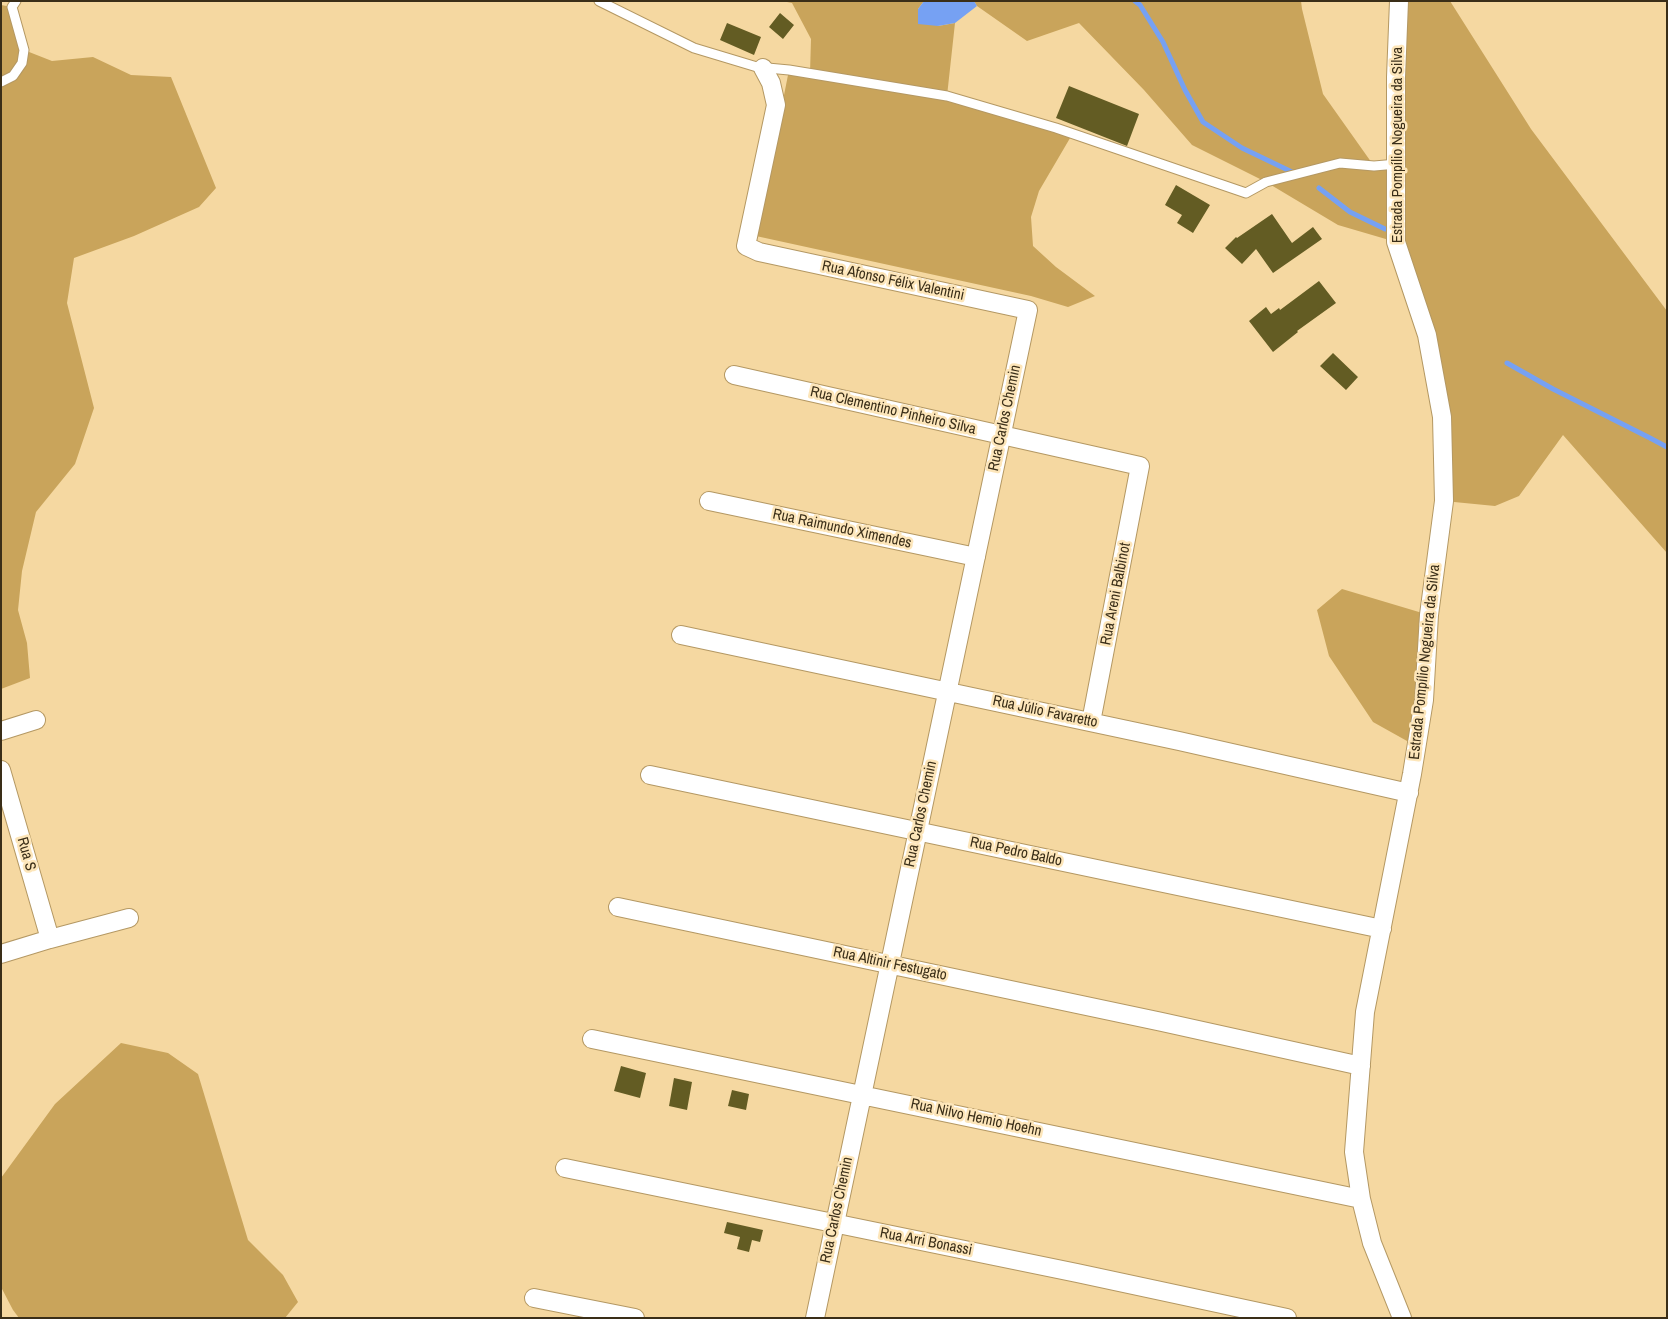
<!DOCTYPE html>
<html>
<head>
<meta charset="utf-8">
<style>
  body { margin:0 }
  #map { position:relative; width:1668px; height:1319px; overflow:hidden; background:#f5d8a1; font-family:"Archivo Narrow",sans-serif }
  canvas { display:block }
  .frame { position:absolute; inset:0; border:2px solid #3a2e18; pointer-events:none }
</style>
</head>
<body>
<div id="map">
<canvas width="1668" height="1319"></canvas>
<div class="frame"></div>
</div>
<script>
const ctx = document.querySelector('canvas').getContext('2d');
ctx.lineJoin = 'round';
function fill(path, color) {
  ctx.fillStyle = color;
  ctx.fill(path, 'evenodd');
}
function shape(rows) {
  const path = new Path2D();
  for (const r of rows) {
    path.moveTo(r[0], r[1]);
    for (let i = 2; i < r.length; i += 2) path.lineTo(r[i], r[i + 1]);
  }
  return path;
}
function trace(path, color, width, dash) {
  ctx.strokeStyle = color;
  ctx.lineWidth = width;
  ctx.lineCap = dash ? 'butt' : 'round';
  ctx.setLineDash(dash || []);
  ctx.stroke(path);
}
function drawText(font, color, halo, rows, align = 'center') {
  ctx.font = font + ' "Archivo Narrow",sans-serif';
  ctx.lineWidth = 5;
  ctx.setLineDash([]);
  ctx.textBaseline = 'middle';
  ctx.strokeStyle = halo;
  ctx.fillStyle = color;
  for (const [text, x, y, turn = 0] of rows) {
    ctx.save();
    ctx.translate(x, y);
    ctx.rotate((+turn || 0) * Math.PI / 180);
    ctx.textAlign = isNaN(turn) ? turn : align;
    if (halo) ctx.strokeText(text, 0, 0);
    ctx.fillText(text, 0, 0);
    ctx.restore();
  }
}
fill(shape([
  [782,1,924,1,918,9,938,26,955,23,947,96,1073,133,1039,191,1031,217,1033,246,1056,267,1095,296,1068,307,1031,296,756,236,789,70,810,73,811,39,792,3],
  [974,1,1301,1,1302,9,1323,94,1374,166,1397,164,1399,1,1450,1,1531,129,1667,311,1667,553,1563,435,1519,496,1495,506,1444,501,1442,417,1396,242,1338,225,1266,182,1192,145,1144,90,1079,23,1027,41,977,6],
  [1,5,12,7,24,50,52,61,93,57,131,75,171,77,216,188,199,207,134,236,74,258,67,303,94,408,75,464,36,512,22,571,18,610,27,643,30,678,1,689],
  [1342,589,1429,615,1416,746,1373,722,1329,656,1317,610],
  [121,1043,168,1053,198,1074,248,1240,283,1275,298,1302,285,1318,19,1318,13,1310,1,1287,1,1178,55,1104]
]), '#c9a45b');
fill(shape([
  [924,1,974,1,977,6,955,23,938,26,918,24,918,9]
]), '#76a1f3');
trace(shape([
  [1135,1,1140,5,1163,42,1185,90,1203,122,1242,148,1292,172],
  [1319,188,1350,212,1385,229],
  [1507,363,1553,389,1650,438,1667,447]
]), '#76a1f3', 5);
fill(shape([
  [780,13,794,25,783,39,769,27],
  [727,23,761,37,754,55,720,40],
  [1069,86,1139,114,1127,146,1056,118],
  [1176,185,1210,205,1193,233,1177,223,1182,215,1165,205],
  [1272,214,1292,243,1313,227,1322,239,1273,273,1256,249,1242,264,1225,248,1236,237,1237,238],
  [1319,281,1336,303,1297,331,1298,332,1273,352,1249,321,1266,307,1271,314,1279,308,1280,310],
  [1333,353,1358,377,1346,390,1320,366],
  [621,1066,646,1073,640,1098,614,1091],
  [674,1078,692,1082,687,1110,669,1106],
  [732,1090,749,1094,746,1110,728,1106],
  [727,1222,763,1230,760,1242,752,1240,749,1252,737,1249,740,1237,724,1233]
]), '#635c23');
const lane = shape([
  [599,1,694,48,757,67,789,70,947,96,1056,128,1246,193,1266,182,1340,163,1374,166,1397,164],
  [1,82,13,76,22,63,24,50,12,7,16,1]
]);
const street = shape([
  [1399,1,1396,77,1396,242,1427,335,1442,417,1444,501,1429,615,1424,700,1412,774,1365,1012,1354,1152,1361,1199,1372,1243,1402,1318],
  [763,68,771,83,776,105,746,246,759,252,1028,310,815,1318],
  [734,375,1140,466,1091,722],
  [709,501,976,557],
  [681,635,1179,741,1409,793],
  [1,731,36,720],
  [1,770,50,939],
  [650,775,1382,929],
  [618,907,1162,1022,1361,1066],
  [1,954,50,939,129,918],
  [592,1039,1361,1199],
  [565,1168,1077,1273,1287,1318],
  [534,1298,635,1318]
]);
trace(lane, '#b49863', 11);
trace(street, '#b49863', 20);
trace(lane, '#fff', 9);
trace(street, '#fff', 18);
drawText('15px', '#3a2e18', '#fde6ba', [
  ["Estrada Pompílio Nogueira da Silva",1398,145,-90],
  ["Rua Afonso Félix Valentini",893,281,12],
  ["Rua Clementino Pinheiro Silva",893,411,13],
  ["Rua Carlos Chemin",1005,418,-78],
  ["Rua Raimundo Ximendes",842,529,12],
  ["Rua Areni Balbinot",1116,594,-79],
  ["Estrada Pompílio Nogueira da Silva",1425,662,-84],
  ["Rua Júlio Favaretto",1045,712,12],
  ["Rua Carlos Chemin",921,814,-78],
  ["Rua Pedro Baldo",1016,852,12],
  ["Rua S",26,854,74],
  ["Rua Altinir Festugato",890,964,12],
  ["Rua Nilvo Hemio Hoehn",976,1118,12],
  ["Rua Carlos Chemin",837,1210,-78],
  ["Rua Arri Bonassi",926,1242,11]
]);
</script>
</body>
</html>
